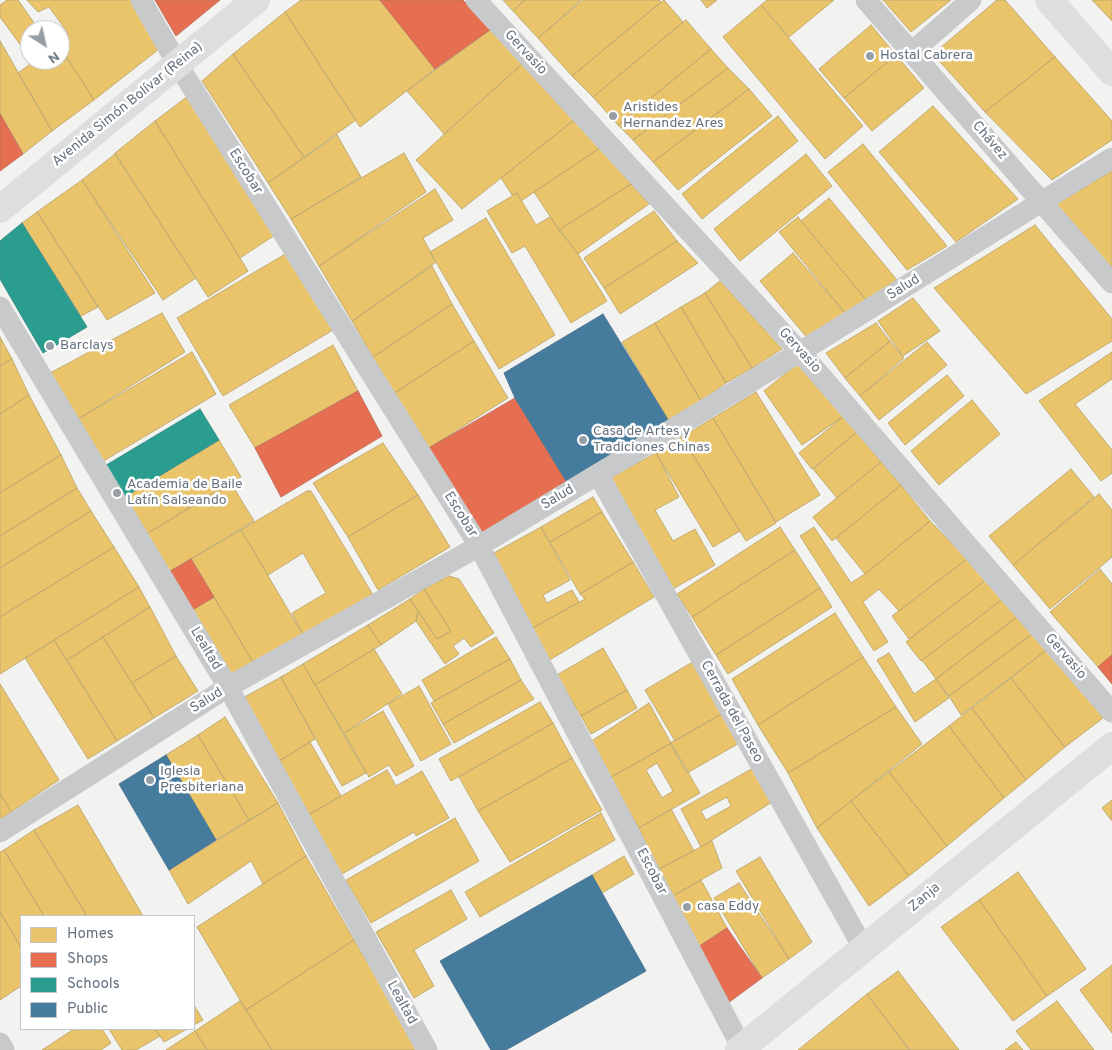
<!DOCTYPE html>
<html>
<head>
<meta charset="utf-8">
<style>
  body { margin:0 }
  #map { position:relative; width:1112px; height:1050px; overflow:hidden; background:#f2f2f1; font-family:Overpass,sans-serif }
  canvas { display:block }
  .legend { position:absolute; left:20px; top:915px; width:175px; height:115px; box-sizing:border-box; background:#fff; border:1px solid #c1c7cb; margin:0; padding:6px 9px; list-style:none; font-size:15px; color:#65727e }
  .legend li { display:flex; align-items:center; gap:10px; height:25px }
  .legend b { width:25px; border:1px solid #c1c7cb }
  .north { position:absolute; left:20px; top:20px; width:50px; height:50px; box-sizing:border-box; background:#fff; border:1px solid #c1c7cb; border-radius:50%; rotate:145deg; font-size:14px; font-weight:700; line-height:20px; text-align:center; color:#65727e }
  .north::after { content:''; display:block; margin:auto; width:18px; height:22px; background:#969fa6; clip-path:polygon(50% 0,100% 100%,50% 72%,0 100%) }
</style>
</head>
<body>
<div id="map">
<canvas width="1112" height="1050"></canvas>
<ul class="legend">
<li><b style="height:14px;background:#e9c46a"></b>Homes</li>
<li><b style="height:14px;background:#e76f51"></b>Shops</li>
<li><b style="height:14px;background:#2a9d8f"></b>Schools</li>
<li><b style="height:14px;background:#457b9d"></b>Public</li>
</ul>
<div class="north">N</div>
</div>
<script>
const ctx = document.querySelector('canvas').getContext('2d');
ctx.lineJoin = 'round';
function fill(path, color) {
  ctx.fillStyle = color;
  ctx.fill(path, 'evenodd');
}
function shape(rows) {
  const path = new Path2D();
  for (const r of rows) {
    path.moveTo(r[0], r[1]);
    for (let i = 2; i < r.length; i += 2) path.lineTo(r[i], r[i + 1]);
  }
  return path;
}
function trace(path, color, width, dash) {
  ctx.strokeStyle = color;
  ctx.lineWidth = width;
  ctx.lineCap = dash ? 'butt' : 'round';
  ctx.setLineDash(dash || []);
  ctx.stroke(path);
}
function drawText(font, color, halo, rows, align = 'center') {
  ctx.font = font + ' Overpass,sans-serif';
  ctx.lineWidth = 5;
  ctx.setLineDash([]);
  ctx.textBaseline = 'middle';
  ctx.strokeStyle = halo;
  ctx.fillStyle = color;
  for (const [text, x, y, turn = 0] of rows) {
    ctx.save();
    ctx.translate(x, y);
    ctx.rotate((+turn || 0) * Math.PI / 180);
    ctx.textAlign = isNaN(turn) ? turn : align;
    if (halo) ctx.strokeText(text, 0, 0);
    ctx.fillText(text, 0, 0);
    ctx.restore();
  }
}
const homes = shape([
  [7,0,18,0,39,30,30,30,30,58,0,17,0,5,7,0],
  [27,0,131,0,159,49,94,100,60,47,60,37,68,33,49,7,38,12,27,0],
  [301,0,380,0,435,69,360,127,285,12,301,0],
  [503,0,525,0,513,11,503,0],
  [524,0,581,0,538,38,513,11,524,0],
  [583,0,659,0,661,2,572,76,538,38,583,0],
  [664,0,683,22,593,97,572,76,664,0],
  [701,0,717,0,707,8,701,0],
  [767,0,834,0,789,37,761,5,767,0],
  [883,0,951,0,911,32,883,0],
  [997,0,1005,0,1055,57,985,112,933,54,997,0],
  [1092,0,1112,0,1112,21,1092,0],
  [761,5,863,126,825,159,723,37,761,5],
  [285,12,356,120,304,157,233,54,285,12],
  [686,20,711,49,618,125,593,97,686,20],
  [871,25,896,55,844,98,819,69,871,25],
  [491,29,523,63,444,134,407,91,491,29],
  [0,41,52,131,23,154,0,114,0,41],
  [60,47,94,100,52,131,18,73,33,62,32,60,60,60,60,47],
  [711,49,728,68,633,140,618,125,711,49],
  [233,54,304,157,268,183,202,81,233,54],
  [896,55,924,88,872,131,844,98,896,55],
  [1055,57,1112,121,1112,140,1052,180,985,112,1055,57],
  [523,63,574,120,462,209,416,160,523,63],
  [728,68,749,89,653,162,633,140,728,68],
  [749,89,772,116,678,190,653,162,749,89],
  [188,96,275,235,240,258,155,121,188,96],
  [933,106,1018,199,956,242,879,152,933,106],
  [778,116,798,141,702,219,682,194,778,116],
  [574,120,600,148,521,201,517,193,512,195,501,178,574,120],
  [155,121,248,271,208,297,115,153,155,121],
  [337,135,361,177,291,219,268,183,337,135],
  [863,144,947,246,907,270,828,172,863,144],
  [600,148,631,184,559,230,534,192,600,148],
  [404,153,426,192,319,266,291,219,404,153],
  [115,154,196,278,163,300,82,180,115,154],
  [806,154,832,186,740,261,714,229,806,154],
  [1112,171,1112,275,1054,206,1112,171],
  [82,180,155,293,107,320,37,212,82,180],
  [631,184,649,204,578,254,559,230,631,184],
  [435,189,453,220,423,238,436,262,352,321,319,266,435,189],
  [517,193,536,225,550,217,578,254,607,301,571,323,525,246,512,253,487,211,517,193],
  [829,198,897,280,867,301,801,221,829,198],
  [654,211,677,241,604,288,584,258,654,211],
  [37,212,98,307,81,316,22,223,37,212],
  [798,217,867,301,845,313,779,232,798,217],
  [486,218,555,335,499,369,430,252,486,218],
  [1035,225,1112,319,1112,341,1026,394,934,288,1035,225],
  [677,241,698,263,620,314,604,288,677,241],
  [287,253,333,330,223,396,177,318,287,253],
  [793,253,845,313,808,339,760,281,793,253],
  [432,266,452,304,373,357,352,321,432,266],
  [720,281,782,349,752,368,705,293,720,281],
  [705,293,752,368,726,383,681,307,705,293],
  [913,298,940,331,903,356,878,321,913,298],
  [452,304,474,341,393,394,373,357,452,304],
  [681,307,726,383,701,401,655,323,681,307],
  [162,313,185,352,75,421,50,373,162,313],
  [655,323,701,401,670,423,622,342,655,323],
  [876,323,890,341,845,378,826,353,876,323],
  [0,337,12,359,0,366,0,337],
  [474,341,508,398,427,449,393,394,474,341],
  [890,341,904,358,860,396,845,378,890,341],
  [927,342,947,365,879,420,860,396,927,342],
  [333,345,358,391,255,448,229,405,333,345],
  [192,352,216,394,100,463,75,421,192,352],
  [1112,352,1112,379,1075,404,1112,450,1112,473,1101,481,1039,401,1112,352],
  [12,359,29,395,0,414,0,366,12,359],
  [797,364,844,416,802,445,764,391,797,364],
  [947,375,964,396,905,445,888,423,947,375],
  [756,392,820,495,776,522,713,418,756,392],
  [29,395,61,455,0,493,0,414,29,395],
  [972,400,1000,434,939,485,911,451,972,400],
  [844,416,857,432,812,469,799,453,844,416],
  [713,418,776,523,746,541,682,437,713,418],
  [857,432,881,462,837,498,813,469,857,432],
  [682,437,740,531,713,547,656,453,682,437],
  [219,440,241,477,143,536,121,499,219,440],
  [383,443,418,495,348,537,313,483,383,443],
  [656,453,679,497,655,510,673,541,695,529,715,565,671,590,608,479,656,453],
  [61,455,77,488,0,536,0,493,61,455],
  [881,462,901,485,832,541,813,517,881,462],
  [1071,469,1094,497,1013,565,989,536,1071,469],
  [231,483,254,521,167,573,143,536,231,483],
  [901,485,930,521,865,574,836,538,901,485],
  [77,488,91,511,0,568,0,536,77,488],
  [307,491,311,491,373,595,303,635,292,613,326,593,303,553,268,575,241,530,307,491],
  [1099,494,1112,510,1112,557,1050,609,1013,565,1099,494],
  [418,495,450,547,378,590,348,537,418,495],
  [593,497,602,512,550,542,541,527,593,497],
  [91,511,114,547,0,617,0,568,91,511],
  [602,512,633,562,580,594,550,542,602,512],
  [930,521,967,559,899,611,879,589,863,602,888,642,874,651,800,536,814,527,851,583,865,574,930,521],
  [541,527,570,580,543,595,547,603,572,590,579,602,531,629,492,554,541,527],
  [780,527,795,550,692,617,677,594,780,527],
  [241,530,303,635,254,664,191,559,241,530],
  [114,547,139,587,0,674,0,617,114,547],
  [795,550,820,588,716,655,692,617,795,550],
  [967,559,987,579,909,639,892,616,967,559],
  [633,562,654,597,548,661,531,629,585,599,580,594,633,562],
  [1100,569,1112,584,1112,655,1098,667,1050,612,1100,569],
  [449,576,459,579,494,633,471,647,464,638,453,646,459,654,445,664,416,621,418,611,437,639,451,631,424,589,449,576],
  [987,579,1004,598,921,661,906,642,987,579],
  [139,587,150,607,67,660,54,640,139,587],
  [820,588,832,607,728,674,716,655,820,588],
  [424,589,451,631,437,639,410,599,424,589],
  [214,597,254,664,230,679,190,611,214,597],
  [1004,598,1018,616,936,679,922,660,1004,598],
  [410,599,418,611,416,621,381,645,368,625,410,599],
  [150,607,176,656,132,683,103,637,150,607],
  [835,613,863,657,758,725,732,679,835,613],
  [1018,616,1036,631,949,696,936,679,1018,616],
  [368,625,381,645,315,685,303,664,368,625],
  [1036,631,1049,648,961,715,949,696,1036,631],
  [103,637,154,718,117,741,67,660,103,637],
  [496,637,510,659,434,701,422,680,496,637],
  [54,640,117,741,88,759,25,658,54,640],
  [603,648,627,690,581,716,557,675,603,648],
  [1049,648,1103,718,1065,747,1011,678,1049,648],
  [374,649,402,694,344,733,315,685,374,649],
  [889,653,914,694,936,679,949,698,915,722,877,660,889,653],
  [176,656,198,691,154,718,132,683,176,656],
  [863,657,896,707,788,773,758,725,863,657],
  [510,659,521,680,443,724,431,703,510,659],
  [696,660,725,712,675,741,645,690,696,660],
  [303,664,366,773,342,786,281,677,303,664],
  [281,677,315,739,276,763,241,699,281,677],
  [1011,678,1065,747,1026,780,972,708,1011,678],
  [521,680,534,699,454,743,443,724,521,680],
  [0,684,59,780,11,812,0,793,0,684],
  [419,686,451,744,421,761,388,704,419,686],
  [627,690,637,708,591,734,581,716,627,690],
  [540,702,553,723,451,781,439,759,540,702],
  [649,703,671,743,610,778,590,742,649,703],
  [896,707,922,744,817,828,788,773,896,707],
  [972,708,1026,780,1004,798,949,726,972,708],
  [383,711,414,766,396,776,389,765,369,777,344,733,383,711],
  [725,712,743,741,687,773,670,743,725,712],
  [225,717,278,803,249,820,198,735,225,717],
  [553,723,572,758,478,811,459,777,553,723],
  [949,726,1004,798,947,846,889,772,949,726],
  [198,735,249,820,216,840,166,755,198,735],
  [310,742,341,796,308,815,276,763,310,742],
  [671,743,700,793,639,828,610,778,671,743],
  [657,763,673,791,662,798,646,770,657,763],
  [572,758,602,810,510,862,478,811,572,758],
  [753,768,772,802,701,847,681,809,753,768],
  [727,797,731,806,706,820,701,811,727,797],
  [387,770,396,786,422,771,449,818,416,836,414,832,342,874,308,815,387,770],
  [889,772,947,846,909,876,851,801,889,772],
  [0,793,11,812,0,819,0,793],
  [1112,800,1112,821,1102,808,1112,800],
  [851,801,909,876,869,906,817,828,851,801],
  [278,803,306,856,263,884,251,861,188,904,169,870,278,803],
  [78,805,143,916,87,916,34,830,78,805],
  [671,809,694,851,657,870,639,828,671,809],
  [601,813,615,840,480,917,465,892,601,813],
  [455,818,479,861,371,923,346,880,455,818],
  [34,830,86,914,83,916,44,916,4,850,34,830],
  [712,841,722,868,671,897,657,870,712,841],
  [4,850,44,916,21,916,21,948,0,912,0,852,4,850],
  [306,856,354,940,246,1010,197,927,306,856],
  [624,856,634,874,602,893,592,875,624,856],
  [760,857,812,942,789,959,736,871,760,857],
  [1018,872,1086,969,1047,996,979,900,1018,872],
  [701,880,727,928,698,947,671,897,701,880],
  [739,883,789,959,762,978,714,898,739,883],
  [451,890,467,919,414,950,434,986,414,998,376,932,451,890],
  [979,900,1047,996,1013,1021,941,927,979,900],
  [0,912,21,948,21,986,0,1000,0,912],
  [354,940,419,1050,272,1050,246,1010,354,940],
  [1112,965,1112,1033,1080,990,1112,965],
  [898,971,959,1050,910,1050,867,994,898,971],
  [867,994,909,1050,798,1050,867,994],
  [240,1001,272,1050,207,1050,195,1031,240,1001],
  [1057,1001,1094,1050,1031,1050,1016,1031,1057,1001],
  [194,1005,203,1020,194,1025,194,1005],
  [74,1029,102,1029,111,1043,101,1050,42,1050,74,1029],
  [109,1029,155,1029,160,1036,136,1050,122,1050,109,1029],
  [155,1029,187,1029,164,1042,155,1029],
  [195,1031,207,1050,166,1050,195,1031],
  [1016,1042,1023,1050,1005,1050,1016,1042]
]);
fill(homes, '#e9c46a');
trace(homes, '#c1ab70', 1);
const shops = shape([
  [155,0,220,0,176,36,155,0],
  [380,0,463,0,491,29,435,69,380,0],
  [0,114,23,154,0,171,0,114],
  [358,391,382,436,281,497,255,448,358,391],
  [515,398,568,484,481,538,427,449,515,398],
  [191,559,214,597,189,612,167,573,191,559],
  [1112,655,1112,684,1098,667,1112,655],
  [727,928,762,978,728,1003,698,947,727,928]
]);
fill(shops, '#e76f51');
trace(shops, '#c0705e', 1);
const schools = shape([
  [22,223,87,327,43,353,0,279,0,241,22,223],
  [200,409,219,440,121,499,103,467,200,409]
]);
fill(schools, '#2a9d8f');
trace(schools, '#3c908a', 1);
const public = shape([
  [603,314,670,423,568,484,515,398,504,373,603,314],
  [166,755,216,840,169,870,119,784,166,755],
  [592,875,646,971,506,1050,491,1050,440,961,592,875]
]);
fill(public, '#457b9d');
trace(public, '#4f7894', 1);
trace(shape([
  [141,0,178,65,479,546,743,1050],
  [476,0,800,352,1112,712],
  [866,0,1112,283],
  [912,52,971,0],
  [0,307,228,687,427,1050],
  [598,474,864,949],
  [0,832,228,687,479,546,800,352,1112,158],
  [0,1043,4,1050]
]), '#c8c9ca', 21);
trace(shape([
  [1049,0,1112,72],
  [739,1050,1112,746]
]), '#dedede', 28);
trace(shape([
  [0,209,256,0]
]), '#dedede', 28);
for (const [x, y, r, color] of [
  [870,56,5,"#969fa6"],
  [613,116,5,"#969fa6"],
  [50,346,5,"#969fa6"],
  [583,440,5,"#969fa6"],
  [117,493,5,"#969fa6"],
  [150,780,5,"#969fa6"],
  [687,907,5,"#969fa6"]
]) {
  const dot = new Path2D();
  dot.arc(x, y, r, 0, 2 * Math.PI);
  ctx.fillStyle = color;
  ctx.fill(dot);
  trace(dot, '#fff', 2);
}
drawText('14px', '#65727e', '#fff', [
  ["Gervasio",525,53,47],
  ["Avenida Simón Bolívar (Reina)",128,105,-39],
  ["Chávez",989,141,49],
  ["Escobar",245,172,58],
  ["Salud",904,288,-32],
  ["Gervasio",799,351,48],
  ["Salud",558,498,-31],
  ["Escobar",460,515,58],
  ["Lealtad",205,649,59],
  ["Gervasio",1065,657,49],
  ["Salud",207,701,-32],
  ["Cerrada del Paseo",731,712,61],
  ["Escobar",651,872,62],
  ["Zanja",925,898,-40],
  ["Lealtad",401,1003,61]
]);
drawText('14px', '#65727e', '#fff', [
  ["Hostal Cabrera",880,56],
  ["Aristides",623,108],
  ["Hernandez Ares",623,124],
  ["Barclays",60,346],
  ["Casa de Artes y",593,432],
  ["Tradiciones Chinas",593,448],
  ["Academia de Baile",127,485],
  ["Latín Salseando",127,501],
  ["Iglesia",160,772],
  ["Presbiteriana",160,788],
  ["casa Eddy",697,907]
], 'left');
</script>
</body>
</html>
